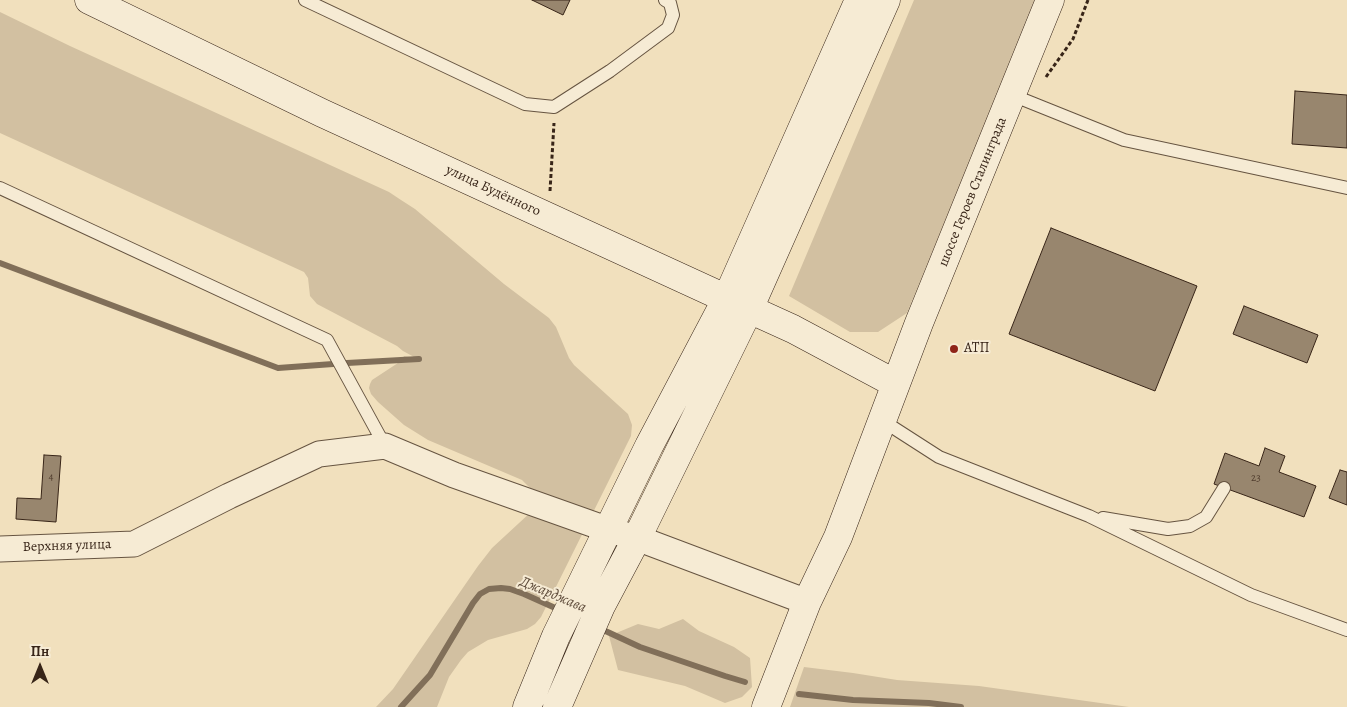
<!DOCTYPE html>
<html>
<head>
<meta charset="utf-8">
<style>
  body { margin:0 }
  #map { position:relative; width:1347px; height:707px; overflow:hidden; background:#f1e0bd; font-family:Alegreya,serif }
  canvas { display:block }
  .north { position:absolute; left:15px; top:642px; width:50px; height:50px; -webkit-text-stroke:4px #f6ebd4; paint-order:stroke; rotate:0deg; font-size:14px; font-weight:700; line-height:20px; text-align:center; color:#382518 }
  .north::after { content:''; display:block; margin:auto; width:18px; height:22px; background:#382518; clip-path:polygon(50% 0,100% 100%,50% 72%,0 100%) }
</style>
</head>
<body>
<div id="map">
<canvas width="1347" height="707"></canvas>
<div class="north">Пн</div>
</div>
<script>
const ctx = document.querySelector('canvas').getContext('2d');
ctx.lineJoin = 'round';
function fill(path, color) {
  ctx.fillStyle = color;
  ctx.fill(path, 'evenodd');
}
function shape(rows) {
  const path = new Path2D();
  for (const r of rows) {
    path.moveTo(r[0], r[1]);
    for (let i = 2; i < r.length; i += 2) path.lineTo(r[i], r[i + 1]);
  }
  return path;
}
function trace(path, color, width, dash) {
  ctx.strokeStyle = color;
  ctx.lineWidth = width;
  ctx.lineCap = dash ? 'butt' : 'round';
  ctx.setLineDash(dash || []);
  ctx.stroke(path);
}
function drawText(font, color, halo, rows, align = 'center') {
  ctx.font = font + ' Alegreya,serif';
  ctx.lineWidth = 4;
  ctx.setLineDash([]);
  ctx.textBaseline = 'middle';
  ctx.strokeStyle = halo;
  ctx.fillStyle = color;
  for (const [text, x, y, turn = 0] of rows) {
    ctx.save();
    ctx.translate(x, y);
    ctx.rotate((+turn || 0) * Math.PI / 180);
    ctx.textAlign = isNaN(turn) ? turn : align;
    if (halo) ctx.strokeText(text, 0, 0);
    ctx.fillText(text, 0, 0);
    ctx.restore();
  }
}
fill(shape([
  [914,0,1036,0,907,313,878,332,850,332,789,296],
  [0,12,70,46,389,192,401,200,415,209,504,284,549,318,556,327,569,358,574,365,628,414,632,425,631,436,541,617,535,624,527,629,488,640,468,652,461,660,449,677,437,707,376,707,393,689,478,566,492,548,532,511,533,495,531,489,522,480,428,440,404,425,378,402,371,394,369,388,370,384,372,380,401,361,404,356,416,358,403,351,397,346,317,304,310,296,308,278,304,272,0,133],
  [683,619,699,631,734,647,750,658,752,687,742,697,725,703,685,686,618,670,609,636,638,624,659,629],
  [804,667,853,673,897,680,979,686,1129,707,790,707]
]), '#d2c0a1');
trace(shape([
  [0,263,278,368,333,364],
  [347,363,419,359],
  [599,628,640,647,725,676,745,682],
  [799,694,853,700,929,703,961,707],
  [401,707,430,675,473,603,480,594,489,589,501,588,510,589,524,594,562,611]
]), '#816f59', 6);
const building = shape([
  [532,0,570,0,563,15,532,0],
  [1295,91,1347,95,1347,148,1292,144,1295,91],
  [1051,228,1197,286,1155,391,1009,334,1051,228],
  [1244,306,1318,335,1307,363,1233,334,1244,306],
  [1265,448,1285,456,1279,472,1316,486,1304,517,1214,484,1225,453,1259,466,1265,448],
  [44,455,61,456,56,522,16,519,17,498,41,499,44,455],
  [1340,470,1347,472,1347,505,1329,498,1340,470]
]);
fill(building, '#98866e');
trace(building, '#382518', 1);
const lane = shape([
  [305,0,525,104,554,107,610,71,668,28,673,15,670,3,665,0],
  [1012,95,1124,140,1347,188],
  [0,188,327,340,385,446],
  [883,421,939,457,1089,516,1251,595,1347,630],
  [1103,518,1168,529,1190,526,1206,517,1224,488]
]);
const street = shape([
  [0,549,134,544,229,496,319,454,385,446,454,475,609,530,637,538,807,602]
]);
const secondary = shape([
  [89,0,322,113,749,309,793,329,896,384],
  [527,707,556,636,649,446,727,298,859,0],
  [557,707,601,606,637,538,749,309,886,0],
  [766,707,807,602,838,537,919,323,1050,0]
]);
trace(lane, '#665441', 14);
trace(street, '#665441', 27);
trace(secondary, '#382518', 29);
trace(shape([
  [1046,77,1073,39,1088,0],
  [550,191,554,123]
]), '#382518', 3, [4, 2.5]);
trace(lane, '#f6ebd4', 12);
trace(street, '#f6ebd4', 25);
trace(secondary, '#f6ebd4', 28);
for (const [x, y, r, color] of [
  [954,349,5,"#8f2418"]
]) {
  const dot = new Path2D();
  dot.arc(x, y, r, 0, 2 * Math.PI);
  ctx.fillStyle = color;
  ctx.fill(dot);
  trace(dot, '#f6ebd4', 2);
}
drawText('11px', '#503d2e', null, [
  ["4",51,477],
  ["23",1256,478]
]);
drawText('14px', '#382518', '#f6ebd4', [
  ["улица Будённого",493,191,25],
  ["шоссе Героев Сталинграда",973,192,-68],
  ["Верхняя улица",67,546,-2]
]);
drawText('14px', '#382518', '#f6ebd4', [
  ["АТП",964,349]
], 'left');
drawText('italic 15px', '#5d4a39', '#f6ebd4', [
  ["Джарджава",553,595,23]
]);
</script>
</body>
</html>
